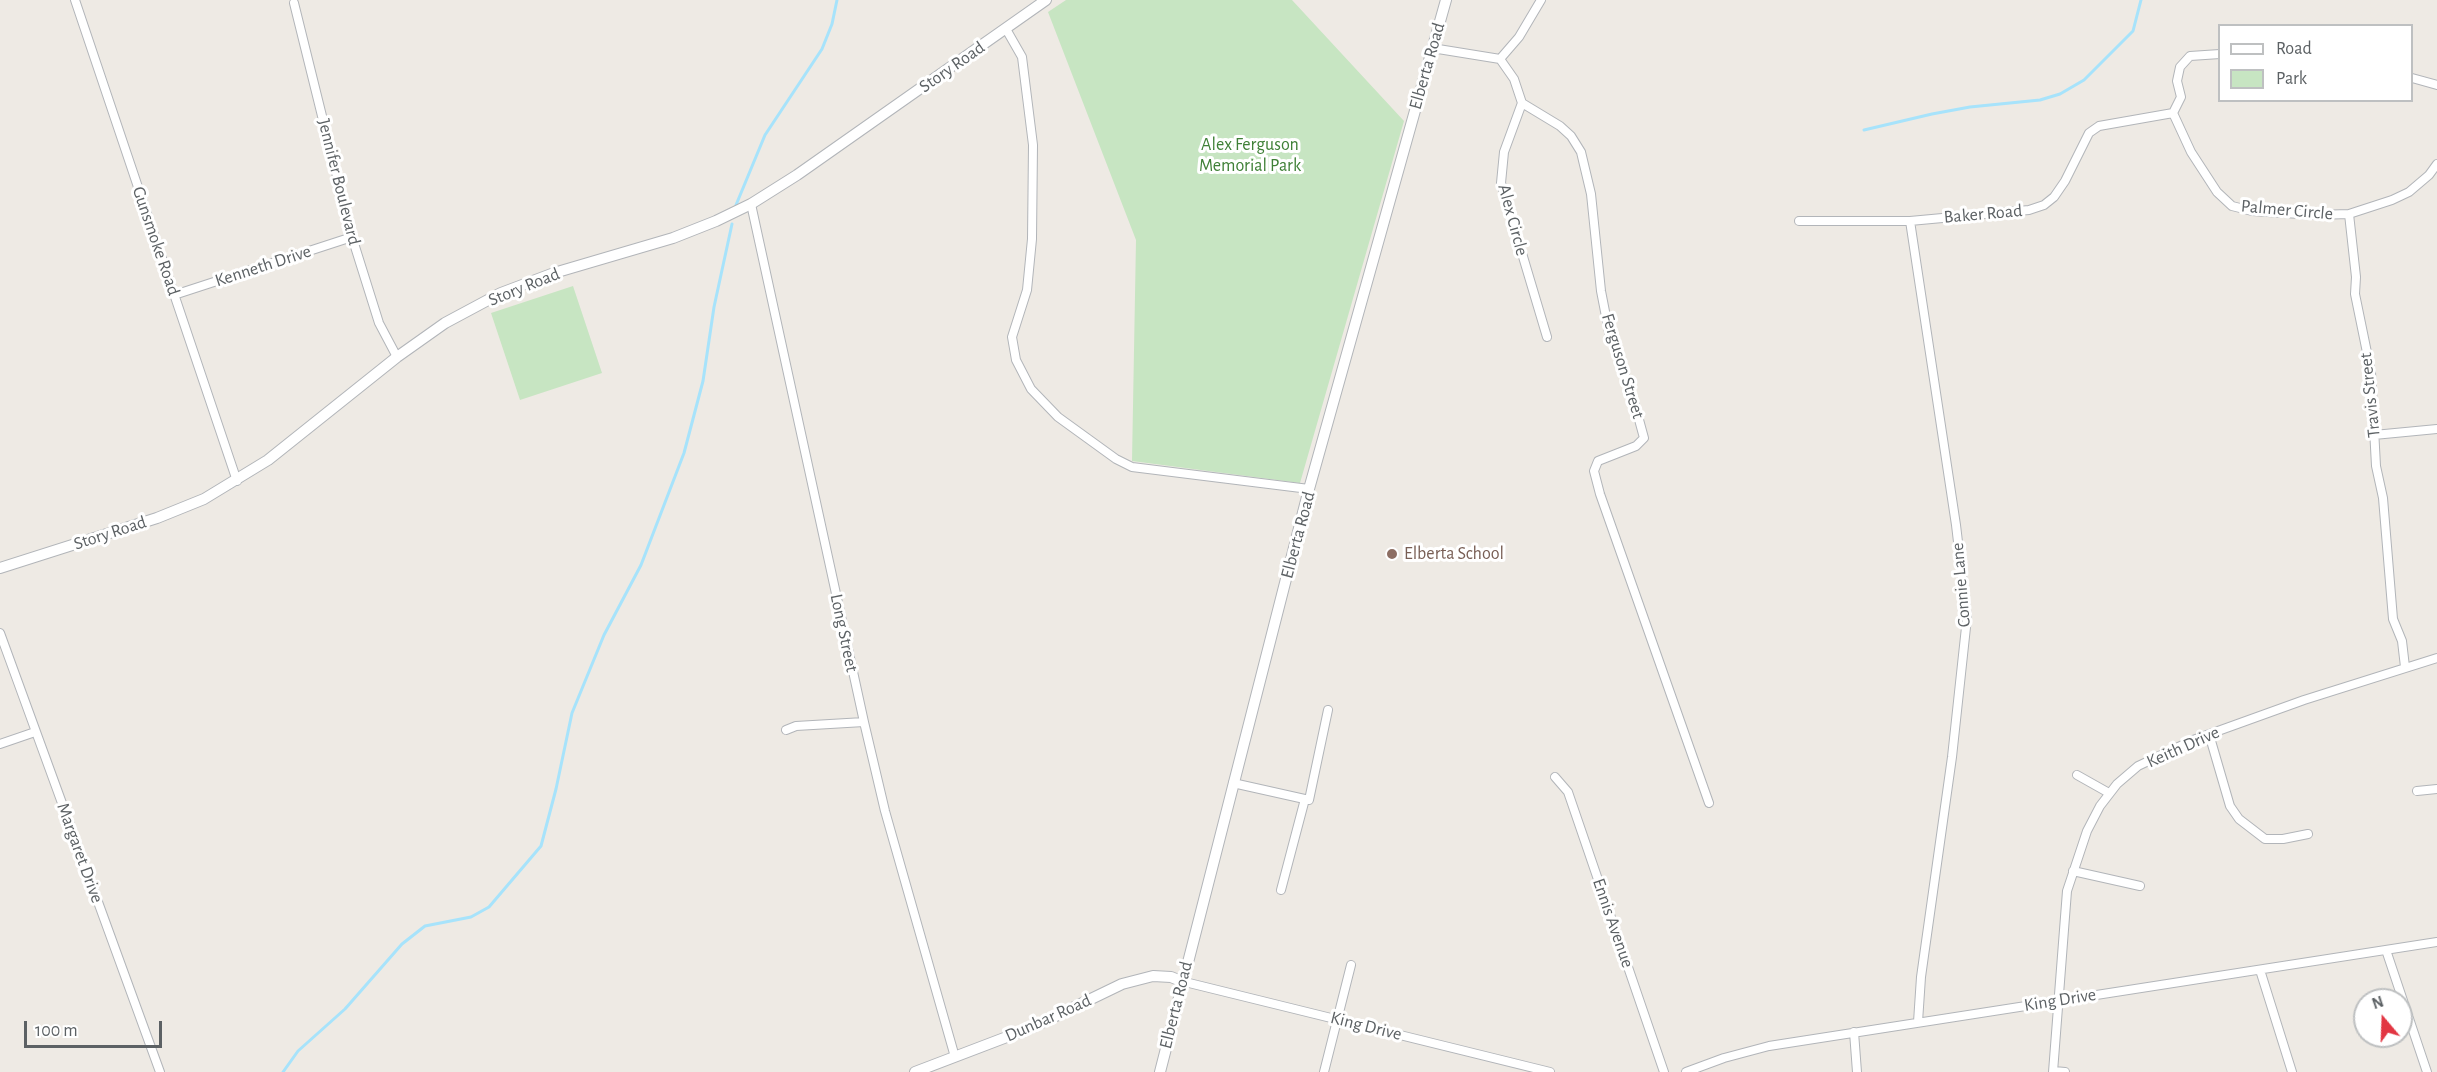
<!DOCTYPE html>
<html>
<head>
<meta charset="utf-8">
<style>
  body { margin:0 }
  #map { position:relative; width:2437px; height:1072px; overflow:hidden; background:#eeeae4; font-family:"Alegreya Sans",sans-serif }
  canvas { display:block }
  .legend { position:absolute; left:2218px; top:24px; width:195px; height:78px; box-sizing:border-box; background:#fff; border:2px solid #bec0c1; margin:0; padding:8px 10px; list-style:none; font-size:18px; color:#5c6164 }
  .legend li { display:flex; align-items:center; gap:12px; height:30px }
  .legend b { width:30px; border:2px solid #bec0c1 }
  .north { position:absolute; left:2353px; top:988px; width:60px; height:60px; box-sizing:border-box; background:#fff; border:2px solid #bec0c1; border-radius:50%; rotate:341deg; font-size:16px; font-weight:700; line-height:24px; text-align:center; color:#5c6164 }
  .north::after { content:''; display:block; margin:auto; width:21px; height:27px; background:#e23642; clip-path:polygon(50% 0,100% 100%,50% 72%,0 100%) }
  .scale { position:absolute; left:24px; top:1021px; width:138px; height:27px; box-sizing:border-box; border:3px solid #5c6164; border-top:0; padding-left:8px; font-size:18px; line-height:21px; white-space:nowrap; color:#5c6164; -webkit-text-stroke:4px #fff; paint-order:stroke }
</style>
</head>
<body>
<div id="map">
<canvas width="2437" height="1072"></canvas>
<ul class="legend">
<li><b style="height:8px;background:#fff"></b>Road</li>
<li><b style="height:16px;background:#c7e5c2"></b>Park</li>
</ul>
<div class="north">N</div>
<div class="scale">100 m</div>
</div>
<script>
const ctx = document.querySelector('canvas').getContext('2d');
ctx.lineJoin = 'round';
function fill(path, color) {
  ctx.fillStyle = color;
  ctx.fill(path, 'evenodd');
}
function shape(rows) {
  const path = new Path2D();
  for (const r of rows) {
    path.moveTo(r[0], r[1]);
    for (let i = 2; i < r.length; i += 2) path.lineTo(r[i], r[i + 1]);
  }
  return path;
}
function trace(path, color, width, dash) {
  ctx.strokeStyle = color;
  ctx.lineWidth = width;
  ctx.lineCap = dash ? 'butt' : 'round';
  ctx.setLineDash(dash || []);
  ctx.stroke(path);
}
function drawText(font, color, halo, rows, align = 'center') {
  ctx.font = font + ' "Alegreya Sans",sans-serif';
  ctx.lineWidth = 6;
  ctx.setLineDash([]);
  ctx.textBaseline = 'middle';
  ctx.strokeStyle = halo;
  ctx.fillStyle = color;
  for (const [text, x, y, turn = 0] of rows) {
    ctx.save();
    ctx.translate(x, y);
    ctx.rotate((+turn || 0) * Math.PI / 180);
    ctx.textAlign = isNaN(turn) ? turn : align;
    if (halo) ctx.strokeText(text, 0, 0);
    ctx.fillText(text, 0, 0);
    ctx.restore();
  }
}
fill(shape([
  [1066,0,1292,0,1404,121,1300,483,1132,461,1136,240,1048,12],
  [573,286,602,373,520,400,491,313]
]), '#c7e5c2');
trace(shape([
  [1864,130,1932,114,1970,107,2040,100,2060,94,2084,80,2133,31,2141,0],
  [736,205,765,135,822,49,832,24,837,0],
  [283,1072,298,1051,345,1009,402,944,425,926,471,917,489,907,541,846,556,789,572,713,604,635,641,565,684,453,703,381,714,307,732,224]
]), '#a7e3fb', 3);
const minor = shape([
  [75,0,237,481],
  [294,3,352,237,379,323,397,357],
  [1006,29,1022,57,1033,145,1032,239,1027,290,1012,337,1016,360,1031,389,1058,417,1116,459,1132,467,1309,489],
  [1432,48,1500,59,1514,79,1522,103,1560,126,1571,136,1581,152,1591,194,1601,291,1609,332,1635,405,1644,438,1636,446,1598,461,1594,471,1600,494,1709,803],
  [1500,59,1519,37,1541,0],
  [2412,78,2437,85],
  [1522,103,1504,152,1501,183,1547,337],
  [2173,113,2191,152,2217,192,2232,206,2252,211,2316,215,2349,214,2392,200,2409,192,2429,175,2437,164],
  [751,204,864,722,885,811,955,1057],
  [2349,214,2356,277,2355,294,2371,372,2376,466,2383,498,2393,619,2402,641,2405,667],
  [1799,221,1910,221,2029,210,2044,205,2054,197,2065,181,2089,133,2099,126,2173,113,2181,97,2177,81,2180,67,2190,56,2220,54],
  [1910,221,1956,525,1967,618,1952,757,1921,977,1918,1022],
  [174,295,352,237],
  [2374,435,2437,429],
  [0,633,160,1072],
  [786,730,796,726,864,722],
  [2209,734,2230,806,2239,819,2265,839,2283,839,2308,834],
  [0,744,35,732],
  [2077,775,2109,793],
  [1555,777,1568,792,1664,1072],
  [1233,783,1309,800,1328,710],
  [2417,791,2437,789],
  [2073,871,2140,886],
  [1281,890,1305,799],
  [2386,950,2427,1072],
  [2260,970,2292,1072],
  [1181,981,1550,1072],
  [1854,1032,1857,1072],
  [2054,1071,2065,1072],
  [1324,1072,1351,965],
  [1686,1072,1724,1058,1769,1046,2437,942],
  [2053,1072,2067,891,2087,831,2100,806,2117,784,2138,766,2193,740,2304,700,2437,658]
]);
const tertiary = shape([
  [0,568,157,518,204,499,268,460,397,357,445,323,501,293,554,273,673,238,716,221,751,204,797,175,1046,0],
  [915,1072,1033,1027,1122,984,1153,976,1171,977,1181,981],
  [1160,1072,1309,489,1446,0]
]);
trace(minor, '#b2b5b9', 10);
trace(tertiary, '#b2b5b9', 12);
trace(minor, '#fff', 8);
trace(tertiary, '#fff', 10);
for (const [x, y, r, color] of [
  [1392,554,6,"#8d6e63"]
]) {
  const dot = new Path2D();
  dot.arc(x, y, r, 0, 2 * Math.PI);
  ctx.fillStyle = color;
  ctx.fill(dot);
  trace(dot, '#fff', 2);
}
drawText('18px', '#5c6164', '#fff', [
  ["Elberta Road",1427,66,-74],
  ["Story Road",952,67,-35],
  ["Jennifer Boulevard",339,182,76],
  ["Palmer Circle",2287,210,5],
  ["Baker Road",1983,214,-5],
  ["Alex Circle",1513,220,75],
  ["Gunsmoke Road",156,241,71],
  ["Kenneth Drive",263,266,-18],
  ["Story Road",524,287,-22],
  ["Ferguson Street",1623,366,73],
  ["Travis Street",2370,395,-96],
  ["Story Road",110,533,-18],
  ["Elberta Road",1298,535,-75],
  ["Connie Lane",1961,585,-95],
  ["Long Street",844,633,78],
  ["Keith Drive",2183,747,-24],
  ["Margaret Drive",80,853,70],
  ["Ennis Avenue",1613,923,71],
  ["King Drive",2060,1000,-9],
  ["Elberta Road",1176,1005,-76],
  ["Dunbar Road",1048,1018,-24],
  ["King Drive",1366,1026,14]
]);
drawText('18px', '#3f8037', '#fff', [
  ["Alex Ferguson",1250,145],
  ["Memorial Park",1250,166]
]);
drawText('18px', '#785e54', '#fff', [
  ["Elberta School",1404,554]
], 'left');
</script>
</body>
</html>
